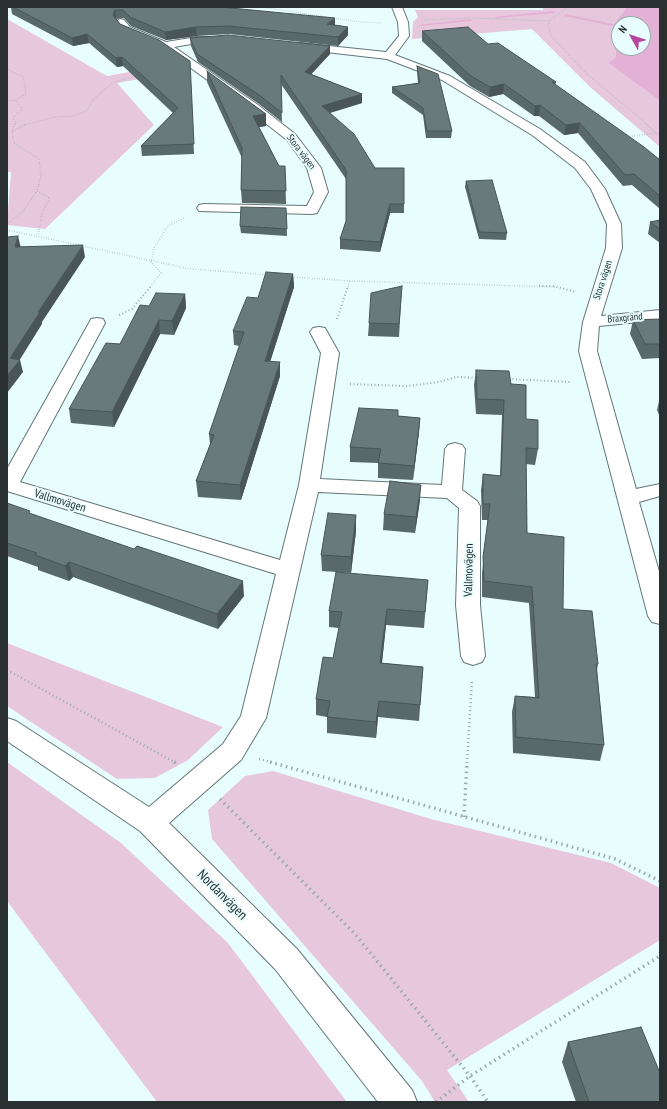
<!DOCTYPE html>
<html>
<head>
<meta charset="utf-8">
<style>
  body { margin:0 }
  #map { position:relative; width:667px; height:1109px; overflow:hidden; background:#e8fdfd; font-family:"PT Sans Narrow",sans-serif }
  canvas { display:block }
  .frame { position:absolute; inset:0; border:8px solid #283030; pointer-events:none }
  .north { position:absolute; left:611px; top:16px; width:40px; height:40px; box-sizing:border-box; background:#e8fdfd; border:1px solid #9babab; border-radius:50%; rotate:309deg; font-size:11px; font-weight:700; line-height:16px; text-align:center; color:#283030 }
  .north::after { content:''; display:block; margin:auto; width:14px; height:18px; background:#b745a0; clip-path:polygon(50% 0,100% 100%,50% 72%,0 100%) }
</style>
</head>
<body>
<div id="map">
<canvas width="667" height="1109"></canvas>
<div class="frame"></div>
<div class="north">N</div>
</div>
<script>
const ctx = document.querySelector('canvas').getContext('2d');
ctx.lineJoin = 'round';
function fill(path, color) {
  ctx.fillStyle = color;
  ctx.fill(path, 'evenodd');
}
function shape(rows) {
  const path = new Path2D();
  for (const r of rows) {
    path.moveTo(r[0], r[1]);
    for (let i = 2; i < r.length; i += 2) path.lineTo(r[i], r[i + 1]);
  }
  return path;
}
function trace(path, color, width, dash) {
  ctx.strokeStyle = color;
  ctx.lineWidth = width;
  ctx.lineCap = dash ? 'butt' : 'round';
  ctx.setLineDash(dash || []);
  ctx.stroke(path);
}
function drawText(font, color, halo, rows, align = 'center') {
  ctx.font = font + ' "PT Sans Narrow",sans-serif';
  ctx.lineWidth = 4;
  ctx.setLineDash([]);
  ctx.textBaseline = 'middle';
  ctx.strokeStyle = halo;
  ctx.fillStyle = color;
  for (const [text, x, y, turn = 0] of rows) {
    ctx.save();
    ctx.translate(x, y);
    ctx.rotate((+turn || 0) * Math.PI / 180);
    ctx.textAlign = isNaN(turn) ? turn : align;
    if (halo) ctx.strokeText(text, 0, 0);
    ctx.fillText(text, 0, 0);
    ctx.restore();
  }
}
fill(shape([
  [543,7,627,7,613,25,616,57,644,89,660,101,660,147,590,87,532,29,412,39,413,22,418,17,415,10,543,10],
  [7,19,107,76,176,64,184,71,117,83,154,125,45,229,7,225,11,172,7,172],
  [7,643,223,727,188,760,155,778,117,779,7,706],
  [7,762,121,843,228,943,347,1102,157,1102,7,901],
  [273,771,431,819,611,863,660,888,660,940,447,1070,469,1102,435,1102,422,1081,212,839,208,810,245,776]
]), '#e7c7de');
fill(shape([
  [627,7,660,7,660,101,609,63,616,57,613,25],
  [619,24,643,24,643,48,619,48]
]), '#e4b1d6');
fill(shape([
  [554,11,555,13,496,18,494,17,554,11],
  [565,14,613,24,615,25,613,26,564,16,565,14],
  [471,19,472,21,420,26,418,25,471,19]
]), '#e4b1d6');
const minor = shape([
  [392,7,402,7,408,22,409,36,395,55,450,76,540,129,585,162,605,189,621,224,622,248,601,316,660,310,660,320,599,326,597,351,636,489,660,484,660,496,639,502,660,575,660,624,652,622,648,616,579,351,583,322,606,248,607,224,591,189,575,168,532,135,442,80,387,59,300,49,295,46,300,43,386,52,399,36,398,22,392,7],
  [120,19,124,20,130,27,166,42,197,37,224,37,225,39,224,41,220,42,197,43,174,47,258,105,295,134,321,168,328,192,317,213,312,214,199,211,197,208,199,205,204,204,307,206,314,192,307,168,287,140,250,111,162,47,122,31,115,22,120,19],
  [97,318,103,319,105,323,20,482,280,560,299,485,321,353,310,332,313,328,319,327,325,328,339,353,320,479,442,485,445,449,448,445,455,443,462,445,465,449,462,490,477,501,480,506,480,605,485,656,482,662,473,665,464,662,461,656,456,605,459,508,447,498,318,492,266,718,241,760,169,823,297,949,412,1090,417,1102,378,1102,275,969,140,831,7,741,7,718,16,721,149,807,223,744,241,716,276,574,7,491,7,469,89,323,91,319,97,318]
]);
trace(minor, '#647677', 2);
trace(shape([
  [261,7,360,22,381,23],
  [568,7,549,21,548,27,552,37,587,74,648,125],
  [424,20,472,18,549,21],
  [7,69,23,77,25,86,26,94,16,100,22,109,13,118,16,123,15,125],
  [7,101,16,100],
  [24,125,55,117,72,116,87,111,92,101,112,83,136,76]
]), '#9aaaaa', 1, [0.5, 1.5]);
trace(shape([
  [15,124,12,131,14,143,39,159,41,176,37,191,50,198,42,213,38,236],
  [646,124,660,136],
  [13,131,26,124],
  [627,137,655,133],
  [7,224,23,211,37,191],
  [7,230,191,269,269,275],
  [292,277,350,281,556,287],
  [150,287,161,273,151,262,154,248,168,226,184,218],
  [348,287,350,281]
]), '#9aaaaa', 1.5, [0.5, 2]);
trace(shape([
  [539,286,553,286,576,292],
  [119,315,132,309,151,286],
  [337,319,348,286],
  [509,379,570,382],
  [350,384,407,386,439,382,456,377,478,378]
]), '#9aaaaa', 2, [1, 2.5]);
trace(shape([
  [7,670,176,763],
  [259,759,274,763],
  [467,763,472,680]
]), '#9aaaaa', 2.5, [1, 3]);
trace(shape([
  [174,762,176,763],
  [270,762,615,859,660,881],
  [220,799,355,934,470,1076,488,1102],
  [464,817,467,762],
  [436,1102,470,1076,660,956]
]), '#9aaaaa', 3.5, [1.5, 4]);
fill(minor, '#fff');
fill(shape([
  [11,7,220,7,348,27,348,35,338,46,229,34,197,36,166,40,131,26,124,18,116,19,120,24,190,61,194,154,142,156,141,146,173,113,123,66,117,67,89,43,73,46,12,14],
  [422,31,488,44,556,82,555,85,660,160,660,209,632,185,623,186,578,133,564,135,539,116,534,116,503,94,489,97,470,86,422,41],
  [190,38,330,54,311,74,362,94,362,103,330,113,375,168,404,204,404,213,390,213,380,252,340,249,340,239,346,221,346,179,281,84,282,122,259,104,198,62,191,46],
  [417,66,452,131,451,138,426,138,423,115,392,93,392,87,418,83,417,72],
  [207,71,266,114,266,126,259,127,279,166,285,166,286,204,242,203,241,190,242,158,207,82],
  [466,181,507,233,506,240,479,239,465,187],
  [286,208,287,236,241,233,240,226],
  [660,220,660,243,648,234,650,222],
  [293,274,294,287,270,361,280,376,241,500,198,497,196,481,210,444,209,434,240,346,234,345,233,331,258,298],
  [402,286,399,337,368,336,369,323],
  [185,294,186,308,174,335,160,334,114,427,71,423,69,409,149,306],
  [660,319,660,358,642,359,630,334,633,320],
  [476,370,511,384,526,419,538,449,535,465,526,464,527,533,563,609,598,664,597,670,604,745,600,761,513,753,512,712,515,696,535,697,529,603,482,597,482,573,488,520,482,520,481,490,483,474,500,476,502,415,476,414,474,385],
  [660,397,660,417,657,410],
  [398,416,420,418,419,432,413,480,378,478,378,463,350,462,350,447],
  [420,500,415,533,383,530,384,514],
  [7,503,31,514,244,596,218,629,73,577,69,581,38,570,38,567,7,556],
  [356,515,356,531,351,573,322,571,321,555],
  [428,580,424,628,386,625,382,663,423,667,419,721,378,717,376,738,327,733,327,717,316,715,316,699,333,658,339,628,329,627,329,611],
  [568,1042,660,1102,576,1102,562,1062]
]), '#59696a');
fill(shape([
  [115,10,116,18,113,15],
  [335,18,335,26,327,24],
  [196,27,197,36,166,40,165,32],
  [348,27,348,35,338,46,338,37],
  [87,34,89,43,73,46,72,38],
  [330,46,330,54,305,81,305,72],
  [122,57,123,66,117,67,116,58],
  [504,84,503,94,489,97,490,87],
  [362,94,362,103,322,115,322,106],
  [540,105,539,116,534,116,535,106],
  [266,114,266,126,253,128,253,116],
  [580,123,578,133,564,135,566,125],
  [390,204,390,213,380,252,380,242],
  [18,236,21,248,15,247],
  [83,245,85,257,42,322,42,324,19,361,20,360,23,372,7,393,7,376,10,358,38,312],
  [293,274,294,287,266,375,265,361],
  [185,294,186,308,174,335,172,321],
  [159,320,160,334,114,427,112,412],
  [280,362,280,376,241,500,240,485],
  [420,418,419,432,413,480,414,466],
  [421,485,420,500,415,533,416,517],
  [356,515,356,531,351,573,351,557],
  [69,562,73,577,69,581,65,566],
  [243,581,244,596,218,629,217,614],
  [387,609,386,625,380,679,380,663],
  [379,701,378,717,376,738,376,722]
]), '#495556');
const building = shape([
  [13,7,220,7,335,18,327,24,348,27,338,37,228,26,196,27,165,32,130,17,123,10,115,10,113,15,120,24,159,40,190,61,194,144,141,146,178,108,122,57,116,58,87,34,72,38,13,7],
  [468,27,488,44,498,43,556,82,552,82,644,147,660,160,660,196,634,174,625,175,580,123,566,125,540,105,535,106,504,84,490,87,471,76,422,31,468,27],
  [228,35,330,46,305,72,362,94,322,106,354,134,375,168,404,168,404,204,390,204,380,242,340,239,346,221,346,170,281,75,282,113,259,95,197,54,190,38,228,35],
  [417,66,438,74,452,131,427,131,423,108,392,87,420,83,417,66],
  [207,71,266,114,253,116,279,166,285,166,286,191,241,190,242,148,207,71],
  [492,180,507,233,479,232,466,181,492,180],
  [241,207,286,208,287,229,240,226,241,207],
  [660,220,660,229,650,222,660,220],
  [18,236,15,247,83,245,38,312,40,312,10,358,20,360,7,376,7,237,18,236],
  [266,272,293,274,265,361,280,362,240,485,196,481,214,435,209,434,244,332,233,331,247,297,258,298,266,272],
  [402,286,399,324,369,323,371,293,402,286],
  [156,293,185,294,172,321,159,320,112,412,69,409,106,343,120,344,140,305,149,306,156,293],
  [660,319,660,344,645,344,633,320,660,319],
  [476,370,509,371,511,384,526,385,526,419,538,420,538,449,526,448,527,533,564,537,563,609,592,611,598,664,596,664,604,745,516,737,515,696,539,698,532,587,484,581,483,557,490,504,483,504,483,474,501,476,504,400,477,399,476,370],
  [359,408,398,410,398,416,420,418,414,466,378,463,381,449,350,447,359,408],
  [390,481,421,485,416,517,384,514,390,481],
  [7,503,30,511,29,513,134,549,137,546,243,581,217,614,69,562,65,566,35,555,37,553,7,543,7,503],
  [328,513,356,515,351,557,321,555,328,513],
  [336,572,428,580,425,612,387,609,380,663,423,667,420,705,379,701,376,722,327,717,330,701,316,699,323,657,333,658,342,612,329,611,336,572],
  [641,1027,660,1073,660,1102,589,1102,568,1042,641,1027]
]);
fill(building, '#687a7b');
trace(building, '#495556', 1);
drawText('10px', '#283030', '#e8fdfd', [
  ["Stora vägen",301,152,53],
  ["Stora vägen",603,280,-72],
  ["Braxgränd",625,318,-5]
]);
drawText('12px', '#283030', '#e8fdfd', [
  ["Vallmovägen",60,501,17],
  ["Vallmovägen",469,570,-89]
]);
drawText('14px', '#283030', '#e8fdfd', [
  ["Nordanvägen",222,895,45]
]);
</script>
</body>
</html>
